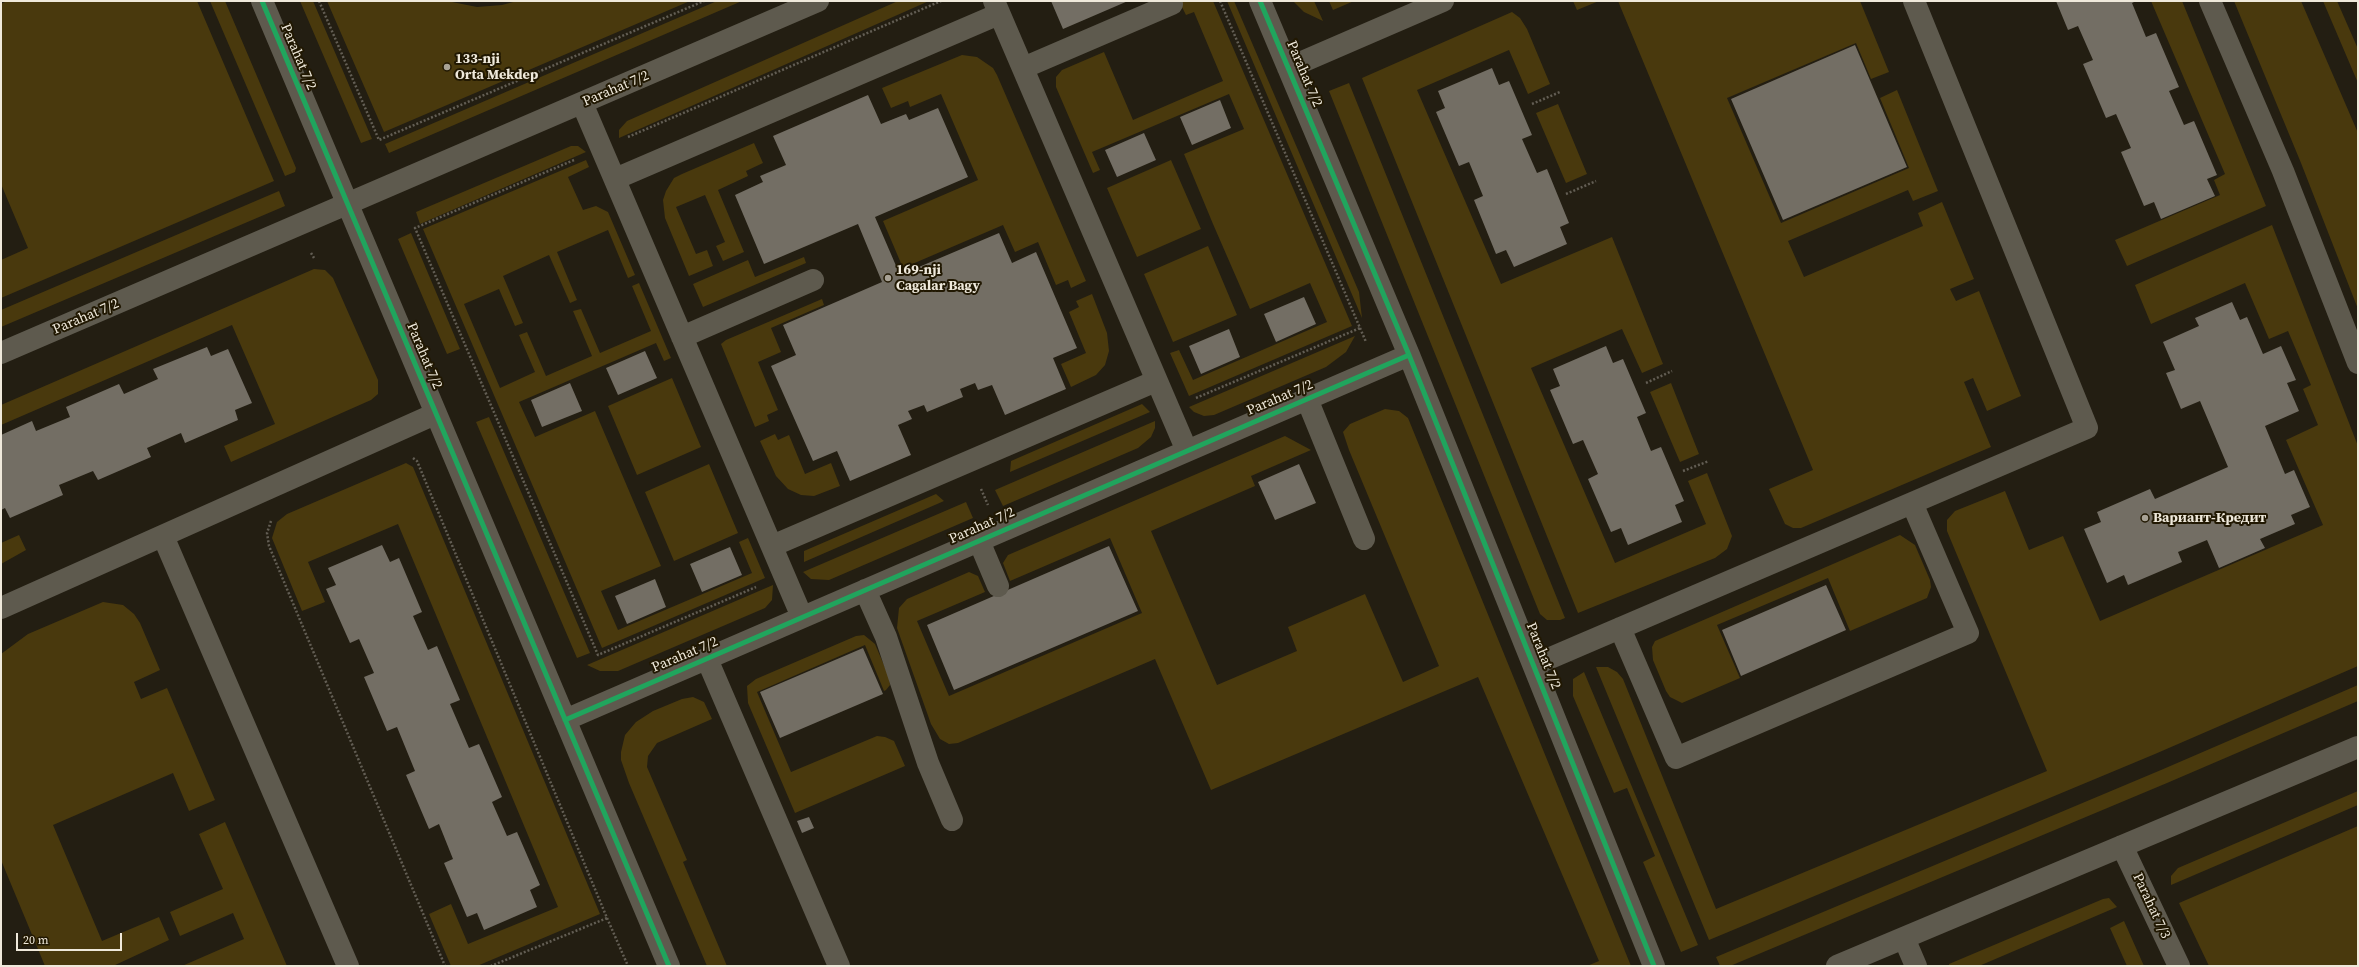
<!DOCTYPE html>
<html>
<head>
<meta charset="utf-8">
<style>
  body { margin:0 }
  #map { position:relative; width:2359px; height:967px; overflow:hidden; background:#231e12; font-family:"Source Serif 4",serif }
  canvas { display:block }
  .frame { position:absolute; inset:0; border:2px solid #efe9db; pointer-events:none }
  .scale { position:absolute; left:16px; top:933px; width:106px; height:18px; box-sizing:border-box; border:2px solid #efe9db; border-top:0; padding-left:5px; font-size:12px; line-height:14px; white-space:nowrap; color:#efe9db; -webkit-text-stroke:3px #211802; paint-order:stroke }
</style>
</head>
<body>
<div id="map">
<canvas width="2359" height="967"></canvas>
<div class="frame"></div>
<div class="scale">20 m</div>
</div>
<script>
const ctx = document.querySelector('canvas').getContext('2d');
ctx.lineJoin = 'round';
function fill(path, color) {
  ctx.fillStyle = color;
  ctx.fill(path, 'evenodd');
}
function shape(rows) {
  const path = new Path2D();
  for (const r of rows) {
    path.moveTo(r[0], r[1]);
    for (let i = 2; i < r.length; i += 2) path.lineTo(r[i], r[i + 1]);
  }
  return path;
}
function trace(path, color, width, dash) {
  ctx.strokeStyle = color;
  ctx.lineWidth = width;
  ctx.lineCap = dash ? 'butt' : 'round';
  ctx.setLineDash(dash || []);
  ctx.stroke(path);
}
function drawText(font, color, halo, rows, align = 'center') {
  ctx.font = font + ' "Source Serif 4",serif';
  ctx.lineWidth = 4;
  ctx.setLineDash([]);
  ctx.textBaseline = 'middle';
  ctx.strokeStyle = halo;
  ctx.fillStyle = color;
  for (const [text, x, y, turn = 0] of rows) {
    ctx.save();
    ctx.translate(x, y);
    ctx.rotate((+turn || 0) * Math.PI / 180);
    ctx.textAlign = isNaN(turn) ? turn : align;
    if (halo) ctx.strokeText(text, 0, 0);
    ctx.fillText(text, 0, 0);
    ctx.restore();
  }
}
fill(shape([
  [7,1,197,1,274,181,1,298,1,260,28,248,1,184,1,4],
  [210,1,225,1,296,168,295,172,285,176],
  [300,1,313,1,372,139,361,143],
  [327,1,447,1,477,7,502,5,517,1,690,1,384,132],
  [717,1,742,1,389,153,385,144],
  [898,1,929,1,619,138,619,130,627,121],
  [1179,1,1213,1,1352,326,1189,396,1170,353,1179,350,1193,380,1327,322,1310,283,1250,309,1213,224,1184,154,1244,129,1229,94,1092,152,1100,170,1093,173,1056,87,1056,77,1062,70,1104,52,1133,120,1223,81,1194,12,1186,15],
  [1227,1,1234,1,1359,292,1362,318],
  [1293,1,1314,1,1323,21,1304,12],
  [1329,1,1354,1,1333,10],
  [1573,1,1599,1,1577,10],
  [1618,1,1860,1,1889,72,1871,79,1856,43,1727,98,1781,223,1909,168,1880,98,1897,90,1938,191,1913,201,1908,190,1788,241,1804,277,1923,226,1918,213,1942,202,1974,279,1950,289,1956,301,1979,291,2021,396,1987,411,1973,378,1964,382,1991,447,1801,528,1793,528,1785,524,1769,489,1813,470],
  [2151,1,2182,1,2266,206,2127,266,2115,240,2220,195,2214,180,2225,174],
  [2234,1,2301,1,2358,133,2358,309,2301,163],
  [2323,1,2337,1,2358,49,2358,83],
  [1512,12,1520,18,1527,29,1550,84,1528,94,1509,50,1417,90,1501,284,1612,237,1663,364,1642,373,1622,329,1531,368,1615,563,1706,524,1688,481,1707,473,1732,536,1727,549,1715,558,1578,613,1362,78],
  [962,55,977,57,993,68,997,75,1086,281,1071,288,1068,280,1056,285,1038,242,1015,252,1003,225,903,268,883,221,978,180,941,94,910,107,908,101,891,108,882,88],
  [1349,83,1565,618,1560,620,1547,620,1540,614,1329,91],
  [1558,104,1587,174,1566,183,1536,113],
  [754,143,763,163,746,171,748,176,718,190,744,252,723,261,716,246,725,242,705,195,676,207,696,254,707,250,713,266,689,276,665,218,663,200,666,191,674,178,682,174],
  [571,146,578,146,586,152,420,224,416,212],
  [586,160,589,167,568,177,583,210,596,206,608,212,635,275,628,278,608,230,557,252,577,300,570,303,549,255,503,276,523,323,515,326,499,289,464,304,500,388,535,372,519,335,527,332,546,376,592,356,573,311,581,309,600,353,651,331,632,286,639,283,671,358,664,361,656,343,519,402,535,437,595,411,661,566,601,591,618,630,752,573,739,542,748,538,765,578,602,648,423,229],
  [1171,160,1201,229,1137,257,1107,188],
  [279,191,285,206,1,327,1,310],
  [2272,225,2358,446,2358,666,2155,754,1709,940,1596,667,1608,667,1617,672,1623,679,1716,909,2047,771,1947,531,1947,520,1955,511,2005,491,2029,550,2063,536,2100,621,2323,525,2286,440,2318,425,2303,389,2311,385,2288,331,2269,339,2245,283,2151,324,2135,285],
  [411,233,460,349,447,354,398,239],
  [1208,246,1237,315,1173,342,1144,274],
  [804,257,806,263,703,307,693,284,748,260,755,277],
  [314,269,325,270,333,278,378,380,378,394,371,400,231,462,224,446,275,424,232,325,1,425,1,405],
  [1092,294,1107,333,1109,351,1105,365,1096,375,1071,387,1061,364,1086,353,1069,312,1079,307,1076,301],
  [822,299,824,305,771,328,781,352,758,362,778,410,767,415,769,421,755,427,721,344,726,340],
  [1355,336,1346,352,1326,367,1214,415,1204,416,1194,412,1189,407],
  [672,378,701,447,637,475,608,406],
  [1671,383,1699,454,1680,462,1650,392],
  [1142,404,1150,412,1010,472,1011,461],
  [1385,409,1399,411,1408,418,1631,966,1587,966,1599,961,1478,677,1211,790,1155,659,958,743,949,744,940,739,931,724,897,628,899,608,907,599,969,572,978,576,985,592,917,621,949,696,1142,613,1110,538,1010,581,1003,563,1008,555,1285,436,1311,450,1251,476,1255,486,1151,531,1217,685,1297,651,1288,627,1365,594,1403,682,1439,666,1349,450,1343,432,1350,424],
  [489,417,590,653,577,658,476,422],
  [1155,421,1155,428,1151,437,1138,448,1003,506,995,490],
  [775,434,778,440,789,435,805,474,831,463,840,486,814,496,801,495,788,489,776,476,760,441],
  [406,463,413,467,600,914,477,966,451,966,429,914,451,904,468,944,558,907,398,524,308,562,325,602,302,611,272,538,277,522,287,514],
  [709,464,738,533,674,561,645,492],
  [936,494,944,501,804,562,804,551],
  [966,502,973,518,829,580,811,579,803,572],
  [19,535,26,550,1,564,1,543],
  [1900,535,1915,545,1930,580,1931,587,1927,598,1850,631,1828,578,1717,625,1740,678,1682,703,1670,697,1666,691,1653,660,1652,647,1655,641],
  [773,585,772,600,765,608,618,671,600,671,587,665],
  [103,602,123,605,134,614,140,623,160,670,134,682,141,699,167,688,215,800,189,811,173,773,53,825,102,941,159,917,169,940,113,966,45,966,1,860,1,654,28,634],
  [864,635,875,644,889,677,890,685,886,690,884,691,865,645,757,692,791,772,877,736,885,737,894,741,905,766,795,813,748,703,747,686,756,679,856,636],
  [1584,672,1698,945,1681,952,1643,862,1655,856,1627,788,1614,793,1573,696,1573,679],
  [2358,685,2358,701,2167,783,1730,966,1720,966,1716,957,2161,770],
  [693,697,704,702,712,719,657,743,648,756,647,767,687,860,683,862,727,966,707,966,629,783,621,760,621,752,625,735,636,722,653,711,682,699],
  [2358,791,2358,805,2171,885,2171,876,2178,868],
  [225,822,287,966,182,966,244,939,233,913,180,936,170,912,223,889,199,834],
  [2358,826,2358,966,2209,966,2179,903],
  [2109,898,2117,907,1979,966,1949,966,1949,964,2103,899],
  [2124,921,2144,966,2127,966,2110,928]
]), '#49390d');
fill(shape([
  [1051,1,1128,1,1063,29],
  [2056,1,2136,1,2132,3,2146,37,2156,33,2179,87,2169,91,2184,125,2194,121,2217,175,2207,179,2215,196,2161,219,2154,202,2144,206,2121,152,2131,148,2116,114,2106,118,2083,64,2093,60,2078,26,2068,30],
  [1855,45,1907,167,1783,220,1731,99],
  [1492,68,1499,85,1509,81,1532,135,1522,139,1537,173,1547,169,1569,223,1560,227,1567,244,1514,267,1506,250,1496,254,1474,200,1483,196,1469,162,1459,166,1436,112,1445,108,1438,91],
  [868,95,881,124,906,114,909,120,938,108,968,177,875,217,900,275,999,233,1012,263,1036,252,1077,348,1053,358,1066,389,1005,415,992,385,978,390,975,383,960,389,963,397,927,412,924,405,908,411,912,419,898,425,911,455,850,481,837,451,813,461,771,366,796,355,783,325,882,282,858,224,764,264,735,195,763,182,760,176,786,165,773,136],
  [1220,100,1231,128,1192,145,1180,117],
  [1144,133,1156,160,1117,177,1105,150],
  [1304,297,1316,324,1276,342,1264,314],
  [2232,302,2240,320,2247,317,2263,354,2281,346,2296,380,2287,383,2299,411,2265,426,2285,474,2294,470,2310,507,2291,515,2295,524,2260,539,2265,548,2219,568,2207,540,2178,552,2182,562,2128,585,2124,575,2107,583,2084,529,2101,522,2097,512,2150,489,2155,499,2228,467,2200,401,2181,409,2166,373,2175,370,2163,342,2199,326,2195,318],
  [1229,329,1240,357,1201,374,1189,346],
  [1606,346,1613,363,1623,359,1646,413,1637,417,1651,451,1661,447,1684,501,1675,505,1682,522,1628,545,1621,528,1611,532,1588,479,1598,474,1583,440,1573,444,1550,390,1560,386,1553,369],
  [207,347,211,356,228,349,252,403,235,410,238,420,185,443,181,433,147,448,151,457,98,480,93,471,59,485,63,495,10,518,5,508,1,510,1,435,32,421,36,431,70,417,66,407,119,384,124,394,158,379,153,369],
  [645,351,657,378,618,395,606,368],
  [570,383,582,411,542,427,531,400],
  [1299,464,1316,503,1275,520,1258,482],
  [382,545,390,562,399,558,422,612,413,616,428,650,437,646,460,700,450,704,469,748,479,744,502,797,492,802,507,836,517,832,540,885,530,890,537,907,484,930,477,913,467,917,444,863,453,859,439,824,429,829,406,775,415,771,397,727,387,731,364,677,374,673,359,639,350,643,326,589,336,585,328,568],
  [1109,546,1138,611,954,690,927,625],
  [730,547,742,575,702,592,690,564],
  [655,579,666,607,627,624,615,596],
  [1826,585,1846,630,1741,676,1722,630],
  [863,648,883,694,780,738,760,692],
  [809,817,814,828,802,833,797,821]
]), '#736e64');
trace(shape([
  [319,1,379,140,704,1],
  [1532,104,1560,92],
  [628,137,941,1],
  [574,160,415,228,598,655,756,587],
  [1566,194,1596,181],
  [311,253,314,258],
  [1360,328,1366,342],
  [1646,383,1672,371],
  [1196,398,1360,328,1220,1],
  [413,458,417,461,607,918,491,966],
  [1683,471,1709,461],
  [981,489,988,505],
  [271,521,267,533,269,546,445,966],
  [607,918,628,966]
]), '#635e54', 2.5, [2, 2]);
trace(shape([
  [262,1,669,966],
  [994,1,1187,451],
  [1260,1,1409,355,1654,966],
  [2210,1,2283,171,2358,363],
  [1023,68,1172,4],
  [1288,68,1443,1],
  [582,103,802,617],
  [615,179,999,14],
  [682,337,813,280],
  [1,353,818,1],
  [1307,399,1364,539],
  [163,536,348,966],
  [979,541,998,586],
  [772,546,1156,381],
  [865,590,886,637,928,763,952,820],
  [1,608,435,414],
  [1620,628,1676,758,1968,633,1912,503],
  [707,659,839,966],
  [1534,665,2087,428,1914,1],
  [565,720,1409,355],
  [2122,846,2179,966],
  [1904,938,1916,966],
  [1837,966,2358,747]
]), '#5e5a4e', 22);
trace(shape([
  [262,1,669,966],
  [1260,1,1409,355,1654,966],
  [565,720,1409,355]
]), '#20a55d', 5);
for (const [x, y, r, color] of [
  [447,67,4,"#a8a295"],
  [888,278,4,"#a8a295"],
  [2145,518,4,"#a8a295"]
]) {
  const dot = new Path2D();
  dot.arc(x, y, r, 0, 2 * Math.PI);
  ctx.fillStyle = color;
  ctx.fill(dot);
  trace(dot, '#211802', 1.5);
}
drawText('14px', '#efe9db', '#211802', [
  ["Parahat 7/2",298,57,67],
  ["Parahat 7/2",1304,74,67],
  ["Parahat 7/2",616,89,-23],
  ["Parahat 7/2",86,317,-23],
  ["Parahat 7/2",424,356,67],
  ["Parahat 7/2",1280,398,-23],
  ["Parahat 7/2",982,526,-24],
  ["Parahat 7/2",685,655,-23],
  ["Parahat 7/2",1543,656,68],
  ["Parahat 7/3",2151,906,65]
]);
drawText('bold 14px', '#efe9db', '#211802', [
  ["133-nji",455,59],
  ["Orta Mekdep",455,75],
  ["169-nji",896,270],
  ["Cagalar Bagy",896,286],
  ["Вариант-Кредит",2153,518]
], 'left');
</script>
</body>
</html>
